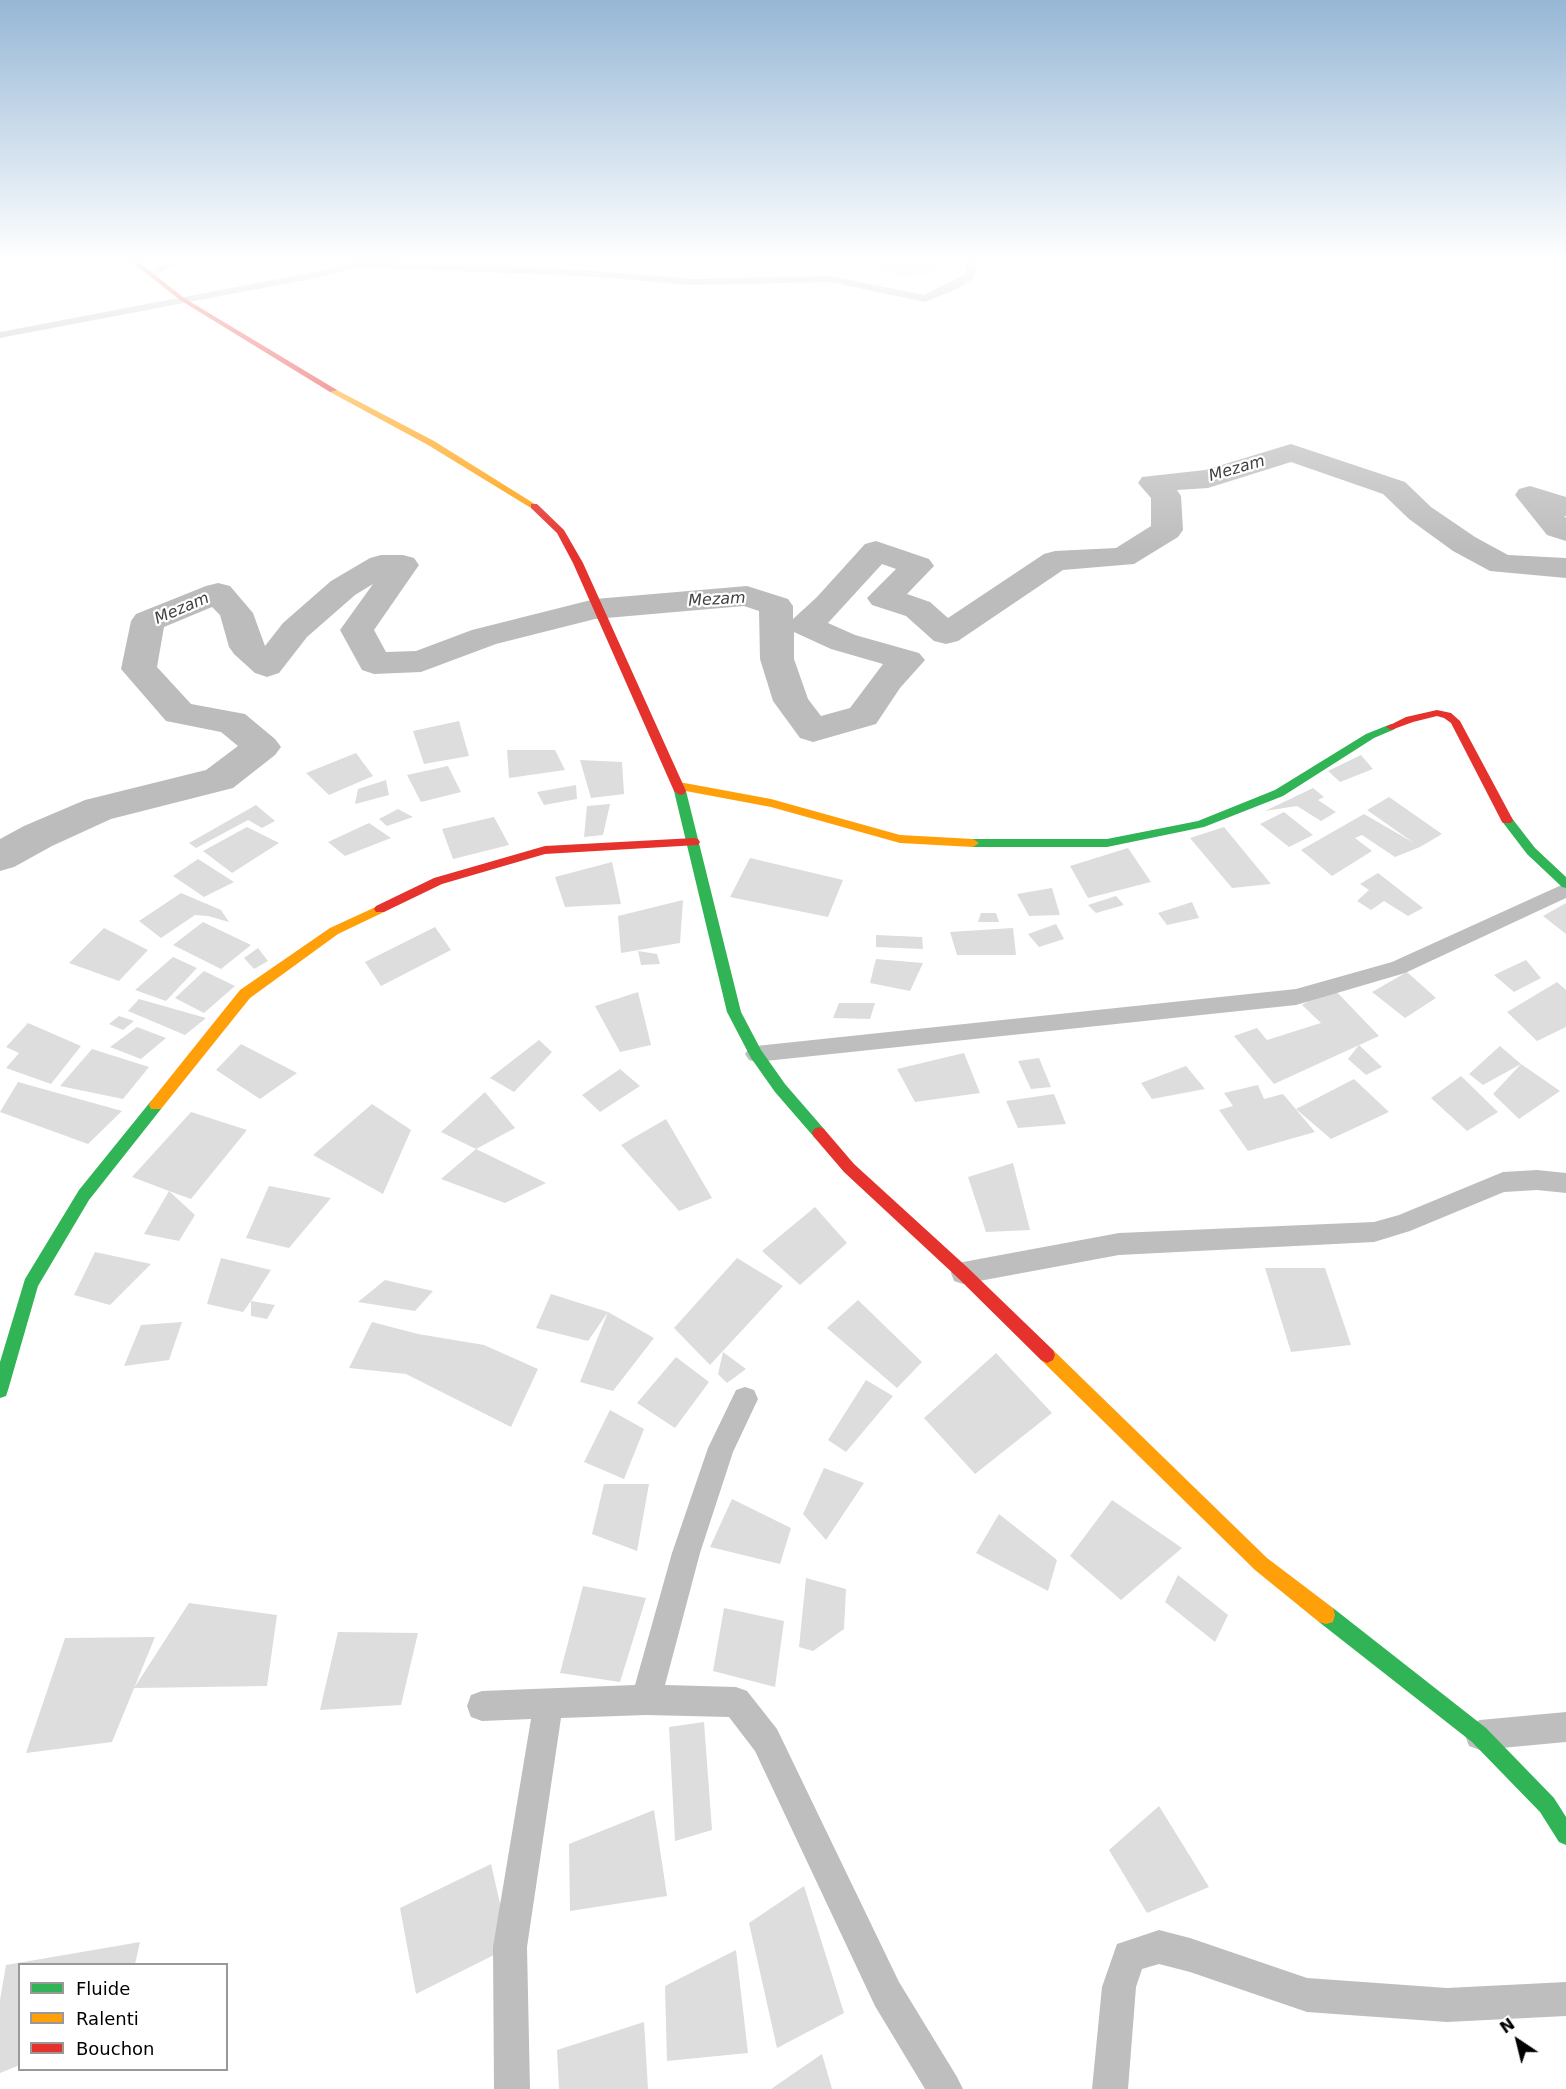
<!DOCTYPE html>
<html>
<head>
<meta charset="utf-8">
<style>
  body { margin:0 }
  #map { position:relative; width:1566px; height:2089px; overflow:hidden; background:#fff; font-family:"DejaVu Sans",sans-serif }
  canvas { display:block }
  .legend { position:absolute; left:18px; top:1963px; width:210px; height:108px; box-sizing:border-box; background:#fff; border:2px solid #999; margin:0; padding:8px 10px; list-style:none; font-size:18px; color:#000 }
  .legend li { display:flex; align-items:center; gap:12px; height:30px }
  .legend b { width:30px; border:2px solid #999 }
  .north { position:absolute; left:1488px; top:2011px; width:60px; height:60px; -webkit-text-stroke:4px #fff; paint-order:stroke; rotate:325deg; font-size:16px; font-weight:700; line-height:24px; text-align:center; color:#000 }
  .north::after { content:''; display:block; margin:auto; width:21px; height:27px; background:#000; clip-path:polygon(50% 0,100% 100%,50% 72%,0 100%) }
</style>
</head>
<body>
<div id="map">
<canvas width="1566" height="2089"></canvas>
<ul class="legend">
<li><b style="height:8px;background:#30b455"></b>Fluide</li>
<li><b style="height:8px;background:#ff9f0a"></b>Ralenti</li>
<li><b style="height:8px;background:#e5322d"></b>Bouchon</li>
</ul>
<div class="north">N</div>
</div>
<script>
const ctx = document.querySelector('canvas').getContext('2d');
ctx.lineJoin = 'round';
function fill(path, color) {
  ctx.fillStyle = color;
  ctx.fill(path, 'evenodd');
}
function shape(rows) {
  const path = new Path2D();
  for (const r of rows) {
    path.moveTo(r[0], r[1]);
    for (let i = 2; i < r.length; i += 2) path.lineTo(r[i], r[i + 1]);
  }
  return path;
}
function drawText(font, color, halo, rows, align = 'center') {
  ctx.font = font + ' "DejaVu Sans",sans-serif';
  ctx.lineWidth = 4.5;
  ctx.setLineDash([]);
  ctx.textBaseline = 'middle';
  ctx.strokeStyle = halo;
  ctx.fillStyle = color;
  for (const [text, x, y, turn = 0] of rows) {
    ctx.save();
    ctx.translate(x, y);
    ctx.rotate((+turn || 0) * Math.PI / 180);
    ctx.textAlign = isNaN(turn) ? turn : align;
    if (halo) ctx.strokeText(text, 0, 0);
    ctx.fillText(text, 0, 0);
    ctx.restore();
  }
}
fill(shape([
  [859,259,944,259,940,269,923,275,897,276]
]), '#eaeaea');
fill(shape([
  [1291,444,1405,482,1431,507,1475,537,1508,555,1566,558,1566,578,1490,571,1453,551,1409,519,1383,494,1291,462,1208,488,1177,490,1181,496,1183,530,1178,537,1134,564,1063,570,958,641,946,644,934,641,906,616,872,605,867,598,896,569,882,564,828,623,855,635,919,653,925,660,900,688,876,724,813,742,800,738,773,701,760,659,759,611,744,606,595,619,496,644,421,672,374,674,362,670,340,630,373,584,355,595,307,637,279,673,267,677,255,673,234,654,229,647,220,615,212,607,164,627,157,667,191,704,245,714,275,739,281,747,275,755,233,788,111,819,52,846,14,867,0,871,0,839,24,826,85,800,206,770,238,746,221,732,166,721,121,669,131,621,136,614,206,586,218,583,230,586,253,613,265,646,283,623,331,581,370,558,381,555,403,555,414,558,419,565,374,630,386,652,416,651,472,630,595,599,747,586,788,599,793,606,793,619,817,597,865,544,876,541,929,559,934,566,907,594,930,602,948,618,1044,554,1055,551,1116,548,1151,526,1151,498,1138,483,1142,477,1205,470,1291,444],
  [794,632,831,649,883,664,850,708,821,716,808,699,794,659,794,632],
  [1530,486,1566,497,1566,516,1564,516,1566,518,1566,541,1547,535,1515,495,1519,489,1530,486]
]), '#bcbcbc');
fill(shape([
  [459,721,469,756,424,764,413,731],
  [507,750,555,750,565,770,509,778],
  [356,753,373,776,329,795,306,773],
  [1361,755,1373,769,1340,782,1328,771],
  [580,760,622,762,624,794,591,798],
  [448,766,461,792,421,802,407,775],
  [386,780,389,795,355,804,358,789],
  [576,785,577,799,544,805,537,792],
  [1313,788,1324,797,1318,800,1336,812,1321,821,1297,806,1265,811],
  [1389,797,1442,834,1420,847,1395,857,1362,835,1355,838,1372,851,1332,876,1301,850,1364,814,1414,843,1367,810],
  [610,804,603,835,584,837,587,806],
  [256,805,275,821,262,828,248,820,196,848,189,843],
  [398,809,413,817,387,826,379,819],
  [1284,812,1313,835,1289,847,1260,824],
  [494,817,509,845,453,859,442,829],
  [369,823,391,838,345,856,328,842],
  [247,827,279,843,232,873,203,851],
  [1224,827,1271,884,1232,888,1190,838],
  [1128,848,1151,882,1088,898,1070,866],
  [750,858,843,880,828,917,730,897],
  [198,859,234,882,204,897,173,876],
  [612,862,621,904,565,907,555,877],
  [1378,873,1423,908,1408,916,1384,901,1371,910,1357,901,1369,890,1360,884],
  [1052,888,1060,915,1029,916,1017,894],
  [181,893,221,910,229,922,208,916,195,915,161,938,139,921],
  [1116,896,1124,905,1096,913,1088,905],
  [683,900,680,943,621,953,618,916],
  [1192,902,1199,918,1167,925,1158,913],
  [1566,903,1566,934,1543,916],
  [981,913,996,913,999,922,978,922],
  [203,922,251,945,221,969,173,945],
  [1056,924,1064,939,1039,947,1028,934],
  [435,927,451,950,381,986,365,962],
  [104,928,148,950,119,981,69,963],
  [1013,928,1016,955,957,955,950,932],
  [876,935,922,937,923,949,876,947],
  [258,948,268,961,254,969,244,958],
  [638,951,657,954,660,964,641,965],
  [173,957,197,968,166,1001,135,990],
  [876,959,923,963,910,991,870,983],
  [1526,960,1541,978,1514,992,1494,975],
  [204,971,235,986,204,1013,175,998],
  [1407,972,1436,998,1405,1018,1372,992],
  [1557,982,1566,990,1566,1027,1537,1041,1507,1012],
  [1332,987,1379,1036,1274,1084,1234,1036,1257,1028,1267,1040,1321,1023,1302,1005],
  [638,992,651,1045,620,1052,595,1006],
  [139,999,206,1018,185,1035,128,1011],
  [839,1003,875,1003,870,1019,833,1018],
  [119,1016,134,1021,123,1030,109,1024],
  [28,1023,81,1046,51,1084,6,1068,19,1053,6,1047],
  [137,1027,166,1038,141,1059,110,1047],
  [539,1040,552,1052,514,1092,490,1078],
  [241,1044,297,1073,260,1099,216,1070],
  [1359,1045,1382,1067,1366,1075,1348,1059],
  [1500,1046,1521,1064,1483,1085,1469,1074],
  [92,1049,149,1067,123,1099,60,1086],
  [964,1053,980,1093,915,1102,897,1069],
  [1039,1058,1051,1087,1031,1089,1018,1061],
  [1521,1064,1560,1091,1519,1119,1493,1094],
  [1186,1066,1205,1089,1152,1099,1141,1083],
  [620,1069,640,1086,600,1112,582,1095],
  [1461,1076,1498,1112,1467,1131,1431,1098],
  [1354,1079,1389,1112,1331,1139,1296,1109],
  [18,1082,122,1111,88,1144,0,1112],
  [1258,1085,1264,1099,1283,1094,1315,1132,1248,1151,1219,1110,1233,1106,1224,1093],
  [485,1092,515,1128,476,1149,441,1132],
  [1054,1094,1066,1124,1018,1128,1006,1101],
  [372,1104,411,1130,383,1194,313,1155],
  [191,1112,247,1130,191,1199,169,1191,195,1215,179,1241,144,1234,169,1191,132,1177],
  [666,1119,712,1198,679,1211,621,1145],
  [476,1149,546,1183,505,1203,441,1179],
  [1013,1163,1030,1230,986,1232,968,1177],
  [269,1186,331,1198,289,1248,246,1238],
  [815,1207,847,1243,800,1285,762,1251],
  [95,1252,151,1264,110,1305,74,1295],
  [221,1258,271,1270,251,1301,275,1305,267,1319,251,1316,251,1301,243,1312,207,1304],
  [737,1258,783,1286,710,1365,674,1328],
  [1265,1268,1325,1268,1351,1345,1291,1352],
  [385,1280,433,1291,415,1311,358,1302],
  [551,1294,608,1312,588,1341,536,1328],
  [858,1300,922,1362,897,1388,827,1328],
  [608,1312,654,1338,613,1391,580,1382],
  [182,1322,169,1360,124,1366,141,1325],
  [372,1322,418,1334,484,1345,538,1369,511,1427,406,1374,349,1368],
  [723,1352,746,1369,727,1383,718,1374],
  [996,1353,1052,1413,975,1474,924,1418],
  [676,1357,709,1382,675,1428,637,1403],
  [866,1380,893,1396,846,1452,828,1440],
  [610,1410,644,1429,624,1479,584,1462],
  [824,1468,864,1483,826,1540,803,1514],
  [604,1484,649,1484,637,1551,592,1534],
  [732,1499,791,1528,780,1564,710,1547],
  [1112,1500,1182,1548,1121,1600,1070,1556],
  [999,1514,1057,1560,1048,1591,976,1553],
  [1178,1575,1228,1615,1215,1642,1165,1602],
  [806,1578,846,1589,844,1629,813,1651,799,1647],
  [583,1586,646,1598,620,1682,560,1673],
  [189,1603,277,1615,267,1686,134,1688],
  [724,1608,784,1621,775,1687,713,1671],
  [338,1632,418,1633,401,1705,320,1710],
  [155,1637,112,1742,26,1753,65,1638],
  [704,1722,712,1830,675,1841,669,1727],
  [1159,1806,1209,1887,1147,1913,1109,1850],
  [654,1810,667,1896,570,1911,569,1844],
  [491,1864,510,1947,416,1994,400,1908],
  [804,1886,844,2013,777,2048,749,1923],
  [140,1942,135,1964,20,1964,20,2065,0,2073,0,2000,6,1965],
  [736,1950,748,2053,667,2061,665,1986],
  [644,2022,648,2089,559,2089,557,2050],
  [822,2054,832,2089,771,2089]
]), '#ddd');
fill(shape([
  [170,259,183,259,155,276,151,277,146,274,170,259],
  [352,259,583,270,693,279,830,276,924,295,964,275,968,259,978,259,973,279,957,289,925,302,830,282,693,285,583,276,352,267,341,272,315,278,0,338,0,332,315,272,334,268,352,259],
  [1566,883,1566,898,1405,973,1296,1005,756,1062,749,1060,745,1054,749,1048,756,1046,1296,989,1392,962,1566,883],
  [1537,1170,1566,1173,1566,1193,1537,1190,1504,1192,1410,1231,1374,1242,1119,1255,963,1284,954,1281,951,1273,954,1265,963,1262,1119,1233,1374,1222,1399,1215,1503,1172,1537,1170],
  [745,1387,754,1390,758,1399,733,1452,700,1553,665,1685,736,1687,747,1691,777,1729,899,1982,957,2077,963,2089,925,2089,875,2006,755,1751,729,1717,646,1715,561,1718,527,1947,530,2089,494,2089,493,1947,531,1719,482,1721,471,1717,467,1706,471,1695,482,1691,635,1685,672,1553,708,1448,736,1390,745,1387],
  [1566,1712,1566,1742,1480,1750,1469,1746,1465,1735,1469,1724,1480,1720,1566,1712],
  [1159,1930,1190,1938,1307,1978,1447,1988,1566,1982,1566,2016,1447,2022,1307,2012,1190,1972,1159,1964,1142,1969,1136,1987,1128,2089,1092,2089,1102,1987,1117,1944,1159,1930]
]), '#bebebe');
fill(shape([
  [1391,724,1396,727,1395,729,1374,738,1283,796,1204,827,1107,847,973,847,967,843,973,839,1107,839,1198,821,1275,790,1366,734,1391,724],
  [680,787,686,791,741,1012,761,1050,785,1084,824,1129,826,1133,824,1137,819,1139,814,1137,775,1092,751,1058,727,1012,674,791,680,787],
  [1507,816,1511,817,1535,848,1566,877,1566,888,1562,887,1527,854,1501,820,1507,816],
  [156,1099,161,1101,163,1105,161,1109,89,1200,38,1286,8,1390,6,1396,0,1398,0,1362,25,1279,79,1190,151,1101,156,1099],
  [1326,1606,1333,1608,1486,1728,1554,1798,1566,1817,1566,1845,1559,1842,1540,1812,1472,1742,1319,1622,1317,1615,1319,1608,1326,1606]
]), '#30b455');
fill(shape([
  [333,388,434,441,538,506,531,508,428,445,330,392,329,390,333,388],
  [679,782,771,799,900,835,973,839,979,843,973,847,900,843,771,807,675,789,673,786,679,782],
  [380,905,384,906,386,909,384,912,338,934,250,998,161,1109,151,1109,149,1105,151,1101,240,990,330,928,380,905],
  [1047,1347,1053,1350,1267,1558,1333,1608,1335,1615,1333,1622,1326,1624,1319,1622,1255,1570,1041,1360,1039,1355,1041,1350,1047,1347]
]), '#ff9f0a');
fill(shape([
  [128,259,135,259,184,298,337,390,330,392,180,300,128,259],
  [531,504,537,504,564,530,583,563,686,791,684,794,680,795,674,791,573,563,557,533,531,508,531,504],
  [1437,710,1451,713,1460,721,1513,820,1511,823,1503,823,1501,820,1451,723,1444,718,1437,716,1413,722,1391,730,1386,727,1406,717,1437,710],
  [694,838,698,839,700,842,698,845,545,854,442,884,384,912,376,912,374,909,376,906,434,878,545,846,694,838],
  [819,1127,824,1129,854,1164,968,1268,1053,1350,1055,1355,1053,1360,1047,1363,1041,1360,958,1278,844,1172,814,1137,812,1133,814,1129,819,1127]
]), '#e5322d');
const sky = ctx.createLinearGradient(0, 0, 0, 551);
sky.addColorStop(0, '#96b7d6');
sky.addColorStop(0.47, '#fff');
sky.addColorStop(1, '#ffffff00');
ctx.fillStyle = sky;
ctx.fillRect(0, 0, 1566, 551);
drawText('italic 16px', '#414141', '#fff', [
  ["Mezam",1237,469,-16],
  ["Mezam",717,600,-3],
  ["Mezam",182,609,-23]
]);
</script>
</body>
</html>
